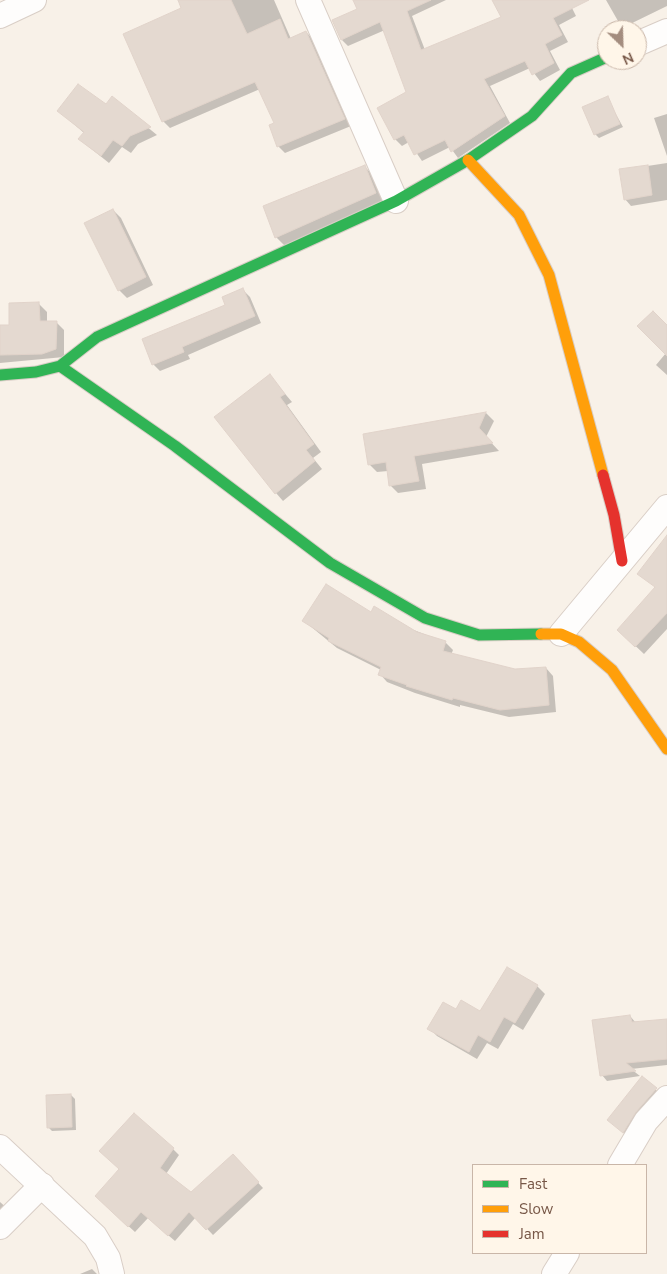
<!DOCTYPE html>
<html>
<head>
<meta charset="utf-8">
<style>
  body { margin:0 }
  #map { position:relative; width:667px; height:1274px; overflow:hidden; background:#f8f1e8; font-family:"Nunito Sans",sans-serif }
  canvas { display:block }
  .legend { position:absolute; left:472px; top:1164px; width:175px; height:90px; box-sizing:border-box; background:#fff6e9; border:1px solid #c9b6a8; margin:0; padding:6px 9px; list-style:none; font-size:15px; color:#775747 }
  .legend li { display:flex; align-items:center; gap:10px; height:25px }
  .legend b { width:25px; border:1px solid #c9b6a8 }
  .north { position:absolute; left:597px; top:20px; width:50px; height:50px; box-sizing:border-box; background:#fff6e9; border:1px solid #c9b6a8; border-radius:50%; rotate:156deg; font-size:14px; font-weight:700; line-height:20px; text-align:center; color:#775747 }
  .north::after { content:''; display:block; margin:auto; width:18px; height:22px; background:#a48d7f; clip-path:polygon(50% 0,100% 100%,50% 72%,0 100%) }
</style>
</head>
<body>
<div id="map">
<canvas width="667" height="1274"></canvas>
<ul class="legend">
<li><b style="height:6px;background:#30b455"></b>Fast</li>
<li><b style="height:6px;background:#ff9f0a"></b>Slow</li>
<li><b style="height:6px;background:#e5322d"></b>Jam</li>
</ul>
<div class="north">N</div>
</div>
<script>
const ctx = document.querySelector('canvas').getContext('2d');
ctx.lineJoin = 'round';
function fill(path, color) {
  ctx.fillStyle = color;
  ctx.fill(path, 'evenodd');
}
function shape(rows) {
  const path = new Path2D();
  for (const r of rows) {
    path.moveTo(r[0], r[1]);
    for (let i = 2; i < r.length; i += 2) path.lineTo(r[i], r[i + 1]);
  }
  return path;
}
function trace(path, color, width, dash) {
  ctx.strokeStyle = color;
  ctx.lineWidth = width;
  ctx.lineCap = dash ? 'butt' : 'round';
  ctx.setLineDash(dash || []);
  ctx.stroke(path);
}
fill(shape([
  [187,0,274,0,291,39,306,32,313,39,351,126,285,153,278,146,276,124,260,89,170,128,163,121,183,9],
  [354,0,446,0,412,16,425,50,503,17,494,0,568,0,576,16,559,25,568,42,550,51,560,70,540,81,530,68,490,86,510,123,458,158,450,147,422,161,409,142,402,146,395,139,379,108,408,93,385,30,348,46,342,40,359,10],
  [606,0,667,0,667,6,624,27,618,21],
  [112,98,157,135,138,144,131,153,122,147,109,163,79,139,84,133,59,111,106,106],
  [607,98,623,127,599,138,595,134],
  [667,114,667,156,654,118],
  [667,163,667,200,631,206,625,199,621,170],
  [365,167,377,179,387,204,288,249,276,237],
  [113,210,121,218,153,285,127,298,119,290],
  [243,290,250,297,261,323,188,355,190,359,160,371,153,364,227,305],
  [39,304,47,312,47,322,56,322,64,330,64,357,0,363,0,326,10,326],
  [667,327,667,375,656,365,666,353],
  [270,376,292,402,287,405,321,452,313,458,322,469,283,501,276,493],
  [486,413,494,421,486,437,499,451,422,464,426,489,398,493,390,485,388,471,377,472,369,464,364,435],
  [667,606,667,629,644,654,626,637],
  [372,614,445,642,453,650,451,655,515,670,546,668,553,676,556,712,509,717,460,705,460,707,415,693,387,682,380,674,381,670,337,648,304,621],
  [537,986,545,994,523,1030,513,1024,498,1049,487,1043,477,1059,437,1036,429,1028,456,1010,481,1013],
  [630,1016,636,1023,667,1020,667,1065,631,1069,640,1076,607,1081,602,1075],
  [642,1078,664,1097,631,1140,609,1120],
  [71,1095,75,1099,76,1130,52,1131,48,1127],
  [173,1149,179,1155,166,1174,191,1194,233,1156,263,1188,213,1235,196,1217,175,1241,148,1218,135,1232,102,1202],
  [0,1202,9,1210,0,1220],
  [92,1269,97,1274,80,1274]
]), '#0003');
const building = shape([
  [178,0,231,0,247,34,280,19,288,39,306,31,345,119,277,147,269,125,274,123,255,82,162,122,123,34,181,8,178,0],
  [353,0,431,0,407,11,421,50,501,17,492,0,589,0,553,18,562,35,545,44,554,63,532,75,525,61,484,79,505,116,451,152,445,140,414,155,404,135,394,140,377,108,406,92,380,22,341,40,332,20,357,9,353,0],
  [78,84,106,104,112,96,151,127,130,136,122,146,113,140,101,156,78,139,84,132,57,111,78,84],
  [608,96,620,124,594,135,582,107,608,96],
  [365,165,376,193,275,238,263,206,365,165],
  [648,165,652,195,624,200,619,169,648,165],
  [113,209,146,277,118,291,84,223,113,209],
  [243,288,255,316,182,347,184,352,152,365,142,339,225,305,222,297,243,288],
  [39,302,40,321,57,321,56,349,42,354,0,355,0,325,9,325,9,303,39,302],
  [653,311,667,325,667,356,637,326,653,311],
  [270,374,285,394,280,397,314,444,306,450,315,461,275,494,214,417,270,374],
  [486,412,479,428,493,443,414,456,419,481,389,486,386,462,368,465,363,434,486,412],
  [667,535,667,613,635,647,617,630,655,587,637,574,667,535],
  [326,584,371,612,374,606,417,632,446,641,443,651,515,669,546,667,549,705,500,710,453,698,452,700,406,686,407,685,378,675,381,667,328,641,329,638,302,621,326,584],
  [507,967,538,985,515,1023,504,1017,490,1042,478,1035,469,1052,427,1029,443,1002,456,1009,461,1000,480,1011,507,967],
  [630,1015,632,1022,667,1019,667,1059,626,1063,636,1071,600,1076,592,1020,630,1015],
  [642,1076,657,1088,636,1112,623,1133,607,1120,642,1076],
  [71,1094,72,1127,47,1128,46,1095,71,1094],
  [134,1113,174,1148,160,1168,191,1192,233,1154,259,1182,206,1230,189,1212,168,1236,141,1212,128,1227,95,1196,119,1169,99,1151,134,1113]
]);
fill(building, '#e4d9d0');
trace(building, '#e1d3ca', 1);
const street = shape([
  [308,0,396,201],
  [0,16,34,0],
  [637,44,667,31],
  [561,634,667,507],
  [0,1147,95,1236,108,1258,112,1274],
  [620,1165,646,1121,667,1098],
  [0,1227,42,1185],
  [554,1274,567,1253]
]);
const fast = shape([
  [60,366,97,337,396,201,468,160,532,116,571,73,607,57],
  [0,375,36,372,60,366,175,446,330,563,425,618,479,635,541,634]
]);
const slow = shape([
  [468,160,519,215,549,275,603,475],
  [541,634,561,634,579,642,612,670,667,749]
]);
const jam = shape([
  [603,475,614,515,622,561]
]);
trace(street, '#d9cec6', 26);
trace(fast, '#d8cdc5', 13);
trace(slow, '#d8cdc5', 13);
trace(jam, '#d8cdc5', 13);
trace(street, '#fefdfc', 24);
trace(fast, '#30b455', 11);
trace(slow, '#ff9f0a', 11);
trace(jam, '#e5322d', 11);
</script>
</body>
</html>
